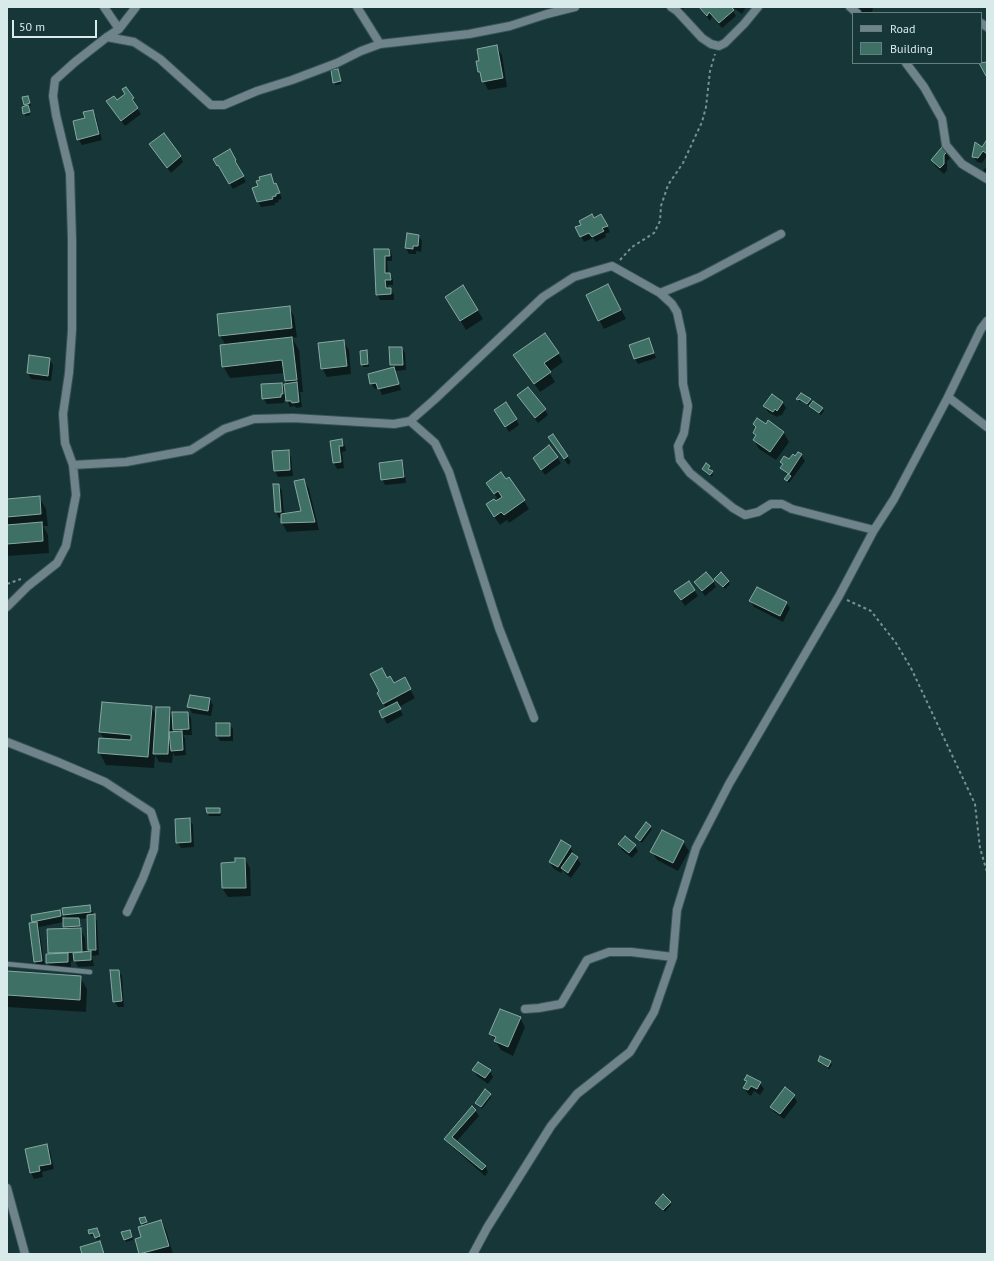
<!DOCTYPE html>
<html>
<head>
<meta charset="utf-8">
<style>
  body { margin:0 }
  #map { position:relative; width:994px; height:1261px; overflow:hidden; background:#173638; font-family:"PT Sans",sans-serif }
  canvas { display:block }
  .frame { position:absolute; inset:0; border:8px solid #d9eaeb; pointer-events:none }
  .legend { position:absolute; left:852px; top:12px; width:130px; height:52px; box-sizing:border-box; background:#173638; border:1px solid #657e80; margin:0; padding:5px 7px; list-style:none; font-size:12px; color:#d9eaeb }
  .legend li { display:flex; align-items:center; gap:8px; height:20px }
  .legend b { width:20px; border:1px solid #657e80 }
  .scale { position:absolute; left:12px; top:20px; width:85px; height:18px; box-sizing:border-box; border:2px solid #d9eaeb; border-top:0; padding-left:5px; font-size:12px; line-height:14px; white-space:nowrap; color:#d9eaeb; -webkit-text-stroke:3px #173638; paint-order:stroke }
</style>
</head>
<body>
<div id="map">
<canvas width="994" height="1261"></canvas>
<div class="frame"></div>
<ul class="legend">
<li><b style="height:5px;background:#6f838b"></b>Road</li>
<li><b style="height:11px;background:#3e7066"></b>Building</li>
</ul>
<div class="scale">50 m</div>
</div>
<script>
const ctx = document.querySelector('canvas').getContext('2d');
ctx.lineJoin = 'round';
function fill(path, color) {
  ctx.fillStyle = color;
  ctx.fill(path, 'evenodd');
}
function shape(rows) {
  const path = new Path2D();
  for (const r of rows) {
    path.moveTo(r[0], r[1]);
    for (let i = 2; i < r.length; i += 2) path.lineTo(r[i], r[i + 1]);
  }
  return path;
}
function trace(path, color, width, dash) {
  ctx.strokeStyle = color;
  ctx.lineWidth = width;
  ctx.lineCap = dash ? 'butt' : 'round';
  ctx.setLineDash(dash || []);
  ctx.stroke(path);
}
fill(shape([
  [674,7,684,7,683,11],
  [700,7,730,7,736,16,722,28,712,16,710,21],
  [732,7,746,7,742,14],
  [855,7,872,7,873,10,870,13,862,13],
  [497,47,502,55,507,87,488,90,479,72,480,61],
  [339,73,341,84,336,85,334,82],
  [28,97,31,106,28,106,30,115,26,116,24,113],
  [133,98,136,104,135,105,141,114,125,126,111,107,117,101],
  [93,111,96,117,102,140,82,145,78,139,86,119],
  [987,143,987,156,982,163,977,162,973,156],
  [942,149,953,156,947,161,947,170,944,174,935,166,932,160],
  [154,150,180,156,183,162,171,173],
  [229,150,246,182,233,189,214,160],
  [987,166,987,181,981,173],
  [270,175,279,190,282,199,278,200,279,202,275,203,275,205,261,207,258,202],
  [601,215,610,232,605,234,606,237,596,242,593,238,584,242,581,236,582,226],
  [419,236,422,241,421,252,416,251,416,254,409,254,406,248],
  [375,250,389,250,392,255,392,261,387,261,388,274,390,274,393,280,393,285,388,285,388,289,390,289,394,295,394,300,380,300,377,294],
  [608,285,626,319,604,329,599,320],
  [463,287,483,319,466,330,446,297],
  [289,307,294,316,297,337,292,338,299,350,303,392,300,392,302,407,296,408,295,406,290,407,287,400,284,400,284,403,267,404,263,398,282,384,286,391,288,384,285,381,285,373,230,378,223,366,226,345,220,336],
  [648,340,656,358,638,364,635,359],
  [343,341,349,350,351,374,327,377,322,368],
  [391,348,402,348,405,353,406,370,395,371,401,390,382,395,379,388,375,389,371,384,369,375,393,369,391,365],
  [367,351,368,354,369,367,363,367,362,365],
  [558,353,563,362,549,372,555,382,540,392,520,364],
  [49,359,53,365,51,381,31,379,28,373],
  [801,394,810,400,812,404,823,408,824,411,821,415,812,409,810,405,809,406,801,400,800,402,798,399],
  [772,395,783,403,786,408,781,416,779,415,777,417,768,412,764,406],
  [518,396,545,410,548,415,538,423],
  [499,416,516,419,519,425,509,432],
  [768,422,784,433,789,442,776,460,759,449,754,440,756,436,755,433,756,429,754,424,766,425],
  [553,435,571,462,568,465,553,443],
  [342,440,345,446,346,451,342,452,344,468,337,469,334,463,331,442],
  [549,446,561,463,545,475,537,464],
  [288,451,291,457,293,476,278,477,275,471,273,452],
  [798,453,801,455,805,461,789,483,785,479,788,476,782,468,784,465,781,462,789,461,796,457],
  [401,461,404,467,406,483,385,485,382,479],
  [709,467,710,471,713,475,712,477,703,469],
  [304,480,309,489,319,530,287,532,282,523,282,518,279,518,276,512,279,485,282,491,284,514,303,512],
  [487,483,524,501,529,509,509,523,507,520,500,525,492,514,496,503,499,501],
  [39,497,46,509,48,526,43,526,48,535,49,553,7,556,7,500],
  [7,566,9,586,7,586],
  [721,574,730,584,725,589,717,581],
  [713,581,716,587,705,596,695,582],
  [688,582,698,596,685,606,679,597],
  [750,601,786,603,790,608,783,622,754,607],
  [387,679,393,685,404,679,415,698,399,707,403,715,387,724,380,711,386,708,378,693],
  [210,699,213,705,211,716,192,713,189,707],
  [151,707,156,715,170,708,173,713,187,713,191,718,192,735,183,735,185,738,186,755,175,756,173,753,172,763,159,762,155,755,154,768,106,765,99,752,104,739,100,732],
  [229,724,233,729,233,741,220,741,217,736],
  [207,809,219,809,221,816,209,816],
  [189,819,193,825,194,847,181,848,177,842],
  [650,827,652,829,642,843,637,840,636,837],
  [683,842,689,851,678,871,657,860,652,852],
  [619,844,635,846,638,851,632,858,622,850],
  [570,847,573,852,572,854,577,858,581,864,571,878,566,874,563,870,561,873,553,868,550,862],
  [245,859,250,868,251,896,228,897,222,888,222,864,236,863],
  [90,906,97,921,99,955,92,956,94,966,78,967,75,961,71,961,71,967,51,968,47,962,50,955,49,953,66,930,64,922,39,927,45,967,38,968,35,962,34,923,33,921,60,911,63,919,66,919,64,915,63,909],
  [88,918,89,950,91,952,86,953,85,938,80,928,79,919],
  [58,961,58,963,49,964,49,962],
  [118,971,122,976,124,1007,118,1007,114,1001],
  [7,972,80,977,87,989,86,1012,7,1007],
  [520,1018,525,1027,513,1056,501,1050,491,1034],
  [819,1061,830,1062,832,1065,829,1069,820,1063],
  [474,1070,490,1071,493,1077,488,1084,477,1076],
  [745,1080,760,1083,764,1089,760,1095,754,1091,751,1096,748,1094,744,1088,747,1083],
  [490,1094,491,1097,482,1109,478,1106,476,1103],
  [794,1096,797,1102,784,1119,774,1112,771,1107],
  [475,1110,479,1116,456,1142,485,1166,488,1172,485,1176,449,1144,446,1139],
  [46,1145,50,1151,54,1169,42,1172,43,1177,34,1179,31,1173,26,1149],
  [670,1202,671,1205,665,1212,658,1205],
  [146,1220,147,1225,161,1221,166,1230,173,1254,140,1254,136,1240,142,1237,143,1226,142,1223],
  [89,1231,98,1231,100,1239,97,1240,95,1235,91,1236],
  [131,1233,133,1240,126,1242,125,1240]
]), '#0007');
const building = shape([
  [699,7,731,7,734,10,719,23,709,12,707,16,699,7],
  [497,45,503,78,482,82,480,72,478,72,476,61,479,61,477,49,497,45],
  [987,62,987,76,986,76,979,63,987,62],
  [338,69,341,81,333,83,331,70,338,69],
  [126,87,134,98,132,99,138,108,121,121,106,101,114,96,117,100,125,94,122,89,126,87],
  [28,96,30,103,24,105,22,97,28,96],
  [28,105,30,112,23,114,22,107,28,105],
  [93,110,99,134,77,140,73,121,85,118,83,112,93,110],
  [164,133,181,156,167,168,149,144,164,133],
  [986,141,987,142,987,154,983,151,978,158,972,157,975,142,982,147,986,141],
  [942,147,950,149,944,155,944,164,940,168,931,160,942,147],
  [230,149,236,160,235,161,244,176,229,184,218,165,217,166,213,159,230,149],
  [271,174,274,184,276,183,280,193,276,194,276,196,272,197,273,199,257,202,252,188,258,186,256,181,260,180,259,177,271,174],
  [592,214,594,218,601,214,608,226,602,228,604,231,592,237,589,233,580,237,575,227,581,225,579,221,592,214],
  [407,233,419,235,418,246,413,246,413,249,405,248,407,233],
  [374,249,389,249,390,256,385,256,385,273,390,273,391,280,385,280,386,288,391,288,391,294,376,295,374,249],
  [608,284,621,310,598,321,586,295,608,284],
  [463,285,478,310,460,321,445,297,463,285],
  [290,306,292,328,219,336,217,314,290,306],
  [545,333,559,353,544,363,551,372,534,384,513,355,545,333],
  [292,337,297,380,285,381,282,360,222,367,220,345,292,337],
  [649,338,654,353,634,359,629,345,649,338],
  [344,340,347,366,321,369,318,343,344,340],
  [389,347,402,347,403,365,390,365,389,347],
  [367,350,368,364,361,365,360,351,367,350],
  [29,355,50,358,48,376,27,373,29,355],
  [394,367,399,384,378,389,376,383,370,384,368,374,394,367],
  [297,382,299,402,292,403,291,401,286,401,284,384,297,382],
  [282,383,283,394,281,394,281,397,262,399,261,384,282,383],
  [528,387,546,409,535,418,517,395,528,387],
  [801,393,811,399,807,404,799,399,798,400,796,399,801,393],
  [772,394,783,402,777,411,775,409,773,412,763,406,772,394],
  [813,401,823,408,819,413,809,406,813,401],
  [506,402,517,419,505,427,494,410,506,402],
  [757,418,766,424,768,420,784,432,770,452,753,440,756,435,753,433,756,427,753,424,757,418],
  [553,434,568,456,564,459,548,437,553,434],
  [342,439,343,446,339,446,341,462,333,463,330,441,342,439],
  [549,445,558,457,541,470,533,458,549,445],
  [289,450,290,470,274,471,272,451,289,450],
  [798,452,802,454,789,474,780,468,783,464,780,462,784,456,789,459,793,454,795,456,798,452],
  [402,460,404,477,381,480,379,463,402,460],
  [706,463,710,466,708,469,713,471,710,475,702,469,706,463],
  [501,472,506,479,509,477,525,500,504,515,501,512,494,517,486,504,494,499,496,501,502,497,498,491,494,494,486,483,501,472],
  [788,474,791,476,787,481,784,479,788,474],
  [304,479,315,522,281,523,281,514,301,511,294,481,304,479],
  [273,484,279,484,281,512,275,512,273,484],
  [40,496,41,514,7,517,7,499,40,496],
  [42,522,43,541,7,544,7,525,42,522],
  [706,572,714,581,702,591,694,582,706,572],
  [721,572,729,581,723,587,714,579,721,572],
  [689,581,695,590,681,600,674,591,689,581],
  [757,587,787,602,780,616,749,601,757,587],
  [382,668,387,678,390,676,394,683,405,677,411,689,383,704,377,693,379,691,370,674,382,668],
  [190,695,210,698,208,711,187,707,190,695],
  [102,702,152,706,148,757,98,753,99,738,131,740,131,735,99,732,102,702],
  [397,702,401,709,382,718,379,711,397,702],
  [156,707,170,707,168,754,153,754,156,707],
  [172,712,188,712,189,729,173,730,172,712],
  [216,723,230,723,230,736,216,736,216,723],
  [182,731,183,750,171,751,169,732,182,731],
  [206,808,220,808,220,813,207,813,206,808],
  [190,818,191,842,176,843,175,819,190,818],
  [646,822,651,826,640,841,635,837,646,822],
  [662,830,684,841,673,863,650,852,662,830],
  [625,836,636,845,629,853,618,844,625,836],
  [561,840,571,846,558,867,549,862,561,840],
  [572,853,578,857,568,873,561,868,572,853],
  [235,858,245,858,246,888,222,888,221,863,235,862,235,858],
  [90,905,91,912,63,915,62,908,90,905],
  [60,910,61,916,32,922,31,915,60,910],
  [95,914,96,950,88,950,87,915,95,914],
  [63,918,79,918,80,926,63,927,63,918],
  [37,922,42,961,34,962,29,923,37,922],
  [81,928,82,952,48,953,47,929,81,928],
  [91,951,91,960,74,961,73,953,91,951],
  [68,953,68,962,46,963,46,954,68,953],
  [110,970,119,970,122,1001,113,1002,110,970],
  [7,971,81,976,80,1000,7,995,7,971],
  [500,1009,521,1017,508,1047,494,1041,496,1037,489,1034,500,1009],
  [820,1056,831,1061,828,1067,818,1061,820,1056],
  [478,1062,491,1070,485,1078,472,1070,478,1062],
  [747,1075,761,1082,757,1089,751,1086,748,1090,743,1088,747,1081,744,1080,747,1075],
  [785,1087,795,1095,780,1114,770,1107,785,1087],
  [485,1089,491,1094,481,1107,475,1103,485,1089],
  [472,1106,476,1110,452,1137,486,1166,482,1170,444,1139,472,1106],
  [47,1144,51,1164,39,1166,40,1171,30,1173,25,1149,47,1144],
  [663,1194,671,1202,663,1210,655,1203,663,1194],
  [145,1217,147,1222,141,1224,139,1218,145,1217],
  [161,1220,169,1246,139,1254,135,1239,141,1237,138,1227,161,1220],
  [97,1228,100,1236,95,1238,93,1233,89,1234,88,1230,97,1228],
  [130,1230,132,1237,124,1240,121,1232,130,1230],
  [100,1241,104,1254,82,1254,80,1247,100,1241]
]);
fill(building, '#3e7066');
trace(building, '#88a8a1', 1);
const lane = shape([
  [7,964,90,972]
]);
const street = shape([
  [104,7,119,29],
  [357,7,380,44],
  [671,7,677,11,702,38,711,44,719,46,725,43,744,24,758,7],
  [850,7,857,13],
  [981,23,987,27],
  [107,37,134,42,160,59,211,105,224,105,257,91,292,80,337,63,361,51,380,44,469,34,510,26,547,14,575,7],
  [906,63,924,87,942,119,946,145,962,164,987,179],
  [660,293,700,277,781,234],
  [948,397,987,427],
  [410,421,435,443,449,472,499,628,534,718],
  [73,465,126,462,191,450,224,429,254,419,293,418,394,424,410,421,434,400,543,297,574,277,612,266,660,293,672,304,677,312,682,335,683,384,688,406,684,433,678,446,680,460,690,473,733,508,745,515,758,512,771,504,782,504,792,509,874,530],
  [7,607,28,586,57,563,66,546,76,495,73,465,65,443,63,414,69,373,72,330,72,240,70,173,56,115,53,96,55,80,75,62,107,37,119,29,136,7],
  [7,742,58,762,105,782,151,812,156,827,154,849,143,878,127,912],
  [525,1009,539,1008,561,1004,587,960,609,952,631,952,673,957],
  [7,1188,25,1254],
  [473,1254,487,1228,551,1126,577,1094,630,1052,654,1012,673,957,677,910,696,848,729,784,839,596,874,530,894,499,948,397,981,329,987,321]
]);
trace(lane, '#365355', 6);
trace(street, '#365355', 10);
trace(shape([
  [620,260,632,247,654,233,660,221,661,206,668,185,683,163,702,122,706,107,710,71,715,54],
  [7,584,21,579],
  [847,600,871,611,896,643,911,668,975,804,980,848,987,872]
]), '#7a9193', 2, [3, 3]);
trace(lane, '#6f838b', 4.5);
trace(street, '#6f838b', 8);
</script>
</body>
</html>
